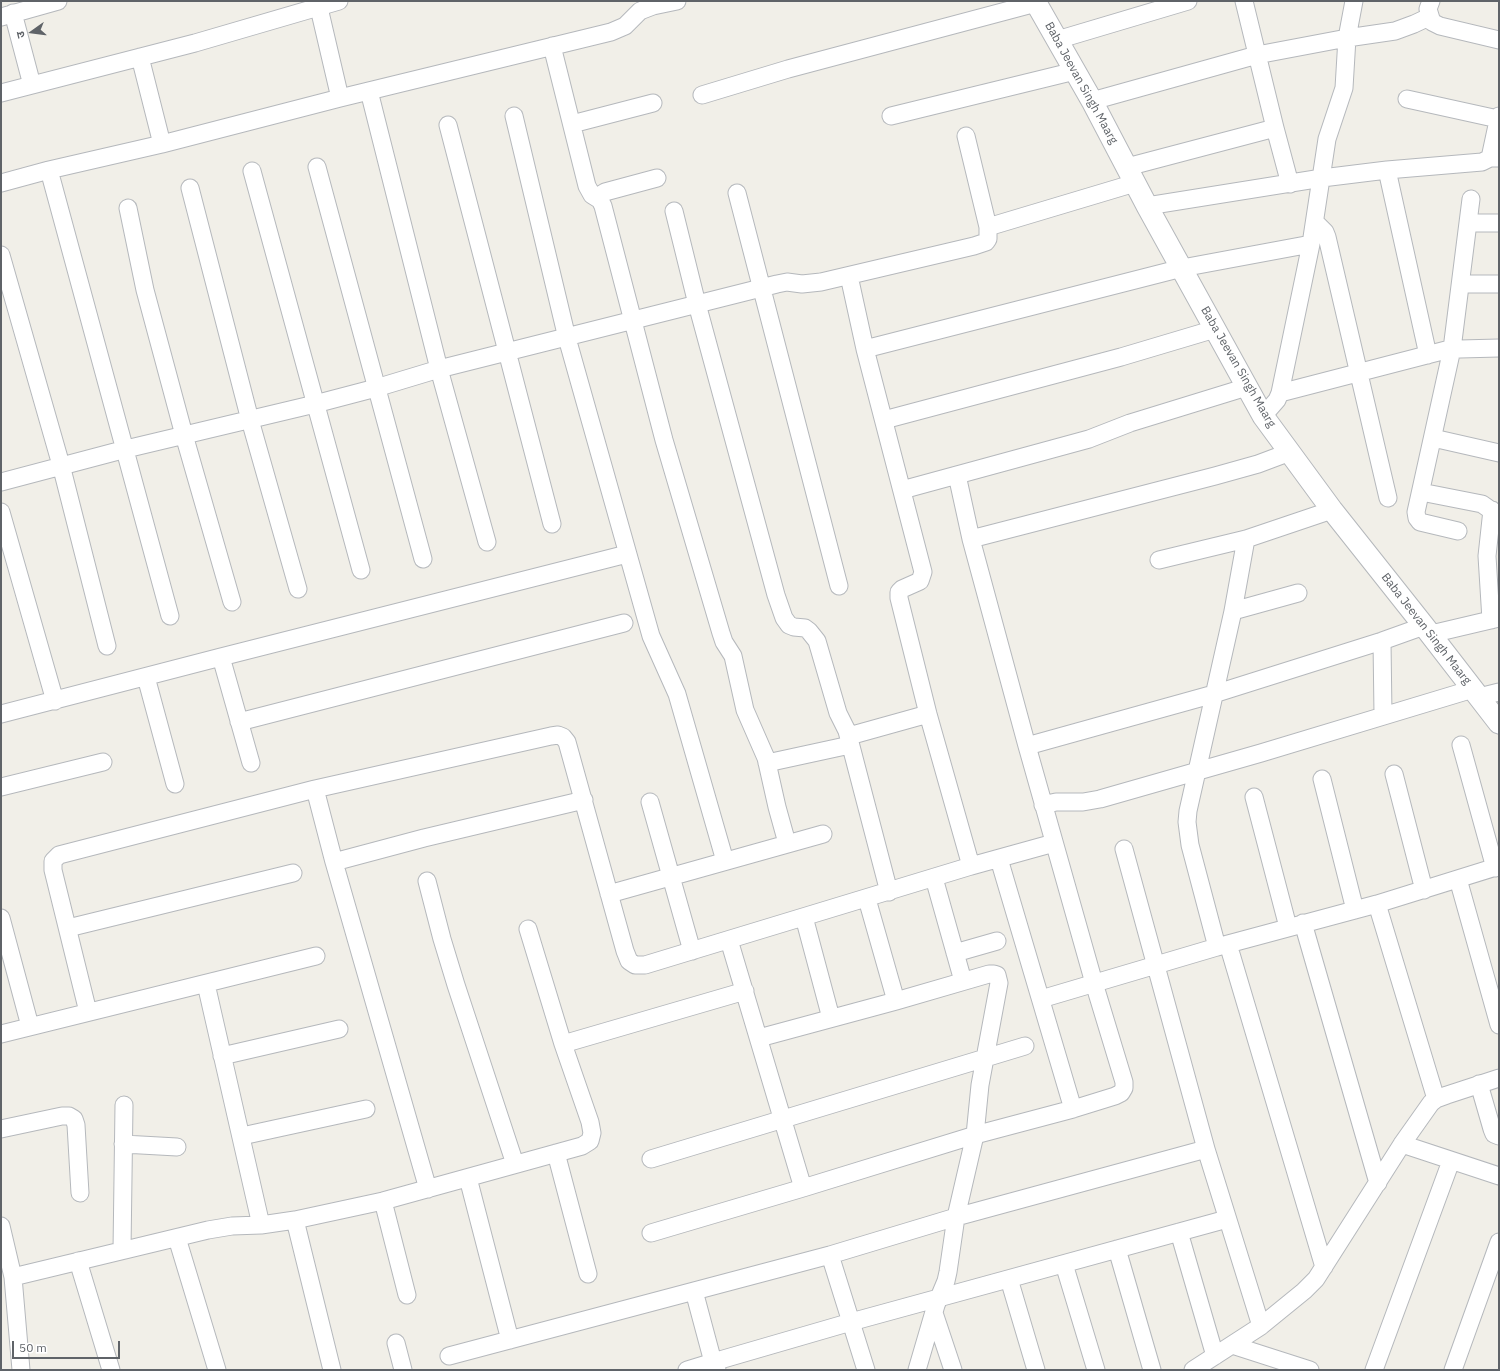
<!DOCTYPE html>
<html>
<head>
<meta charset="utf-8">
<style>
  body { margin:0 }
  #map { position:relative; width:1500px; height:1371px; overflow:hidden; background:#f1efe8; font-family:"IBM Plex Sans","Noto Sans Devanagari",sans-serif }
  canvas { display:block }
  .frame { position:absolute; inset:0; border:2px solid #5f6368; pointer-events:none }
  .north { position:absolute; left:12px; top:12px; width:40px; height:40px; -webkit-text-stroke:3px #fff; paint-order:stroke; rotate:256deg; font-size:11px; font-weight:700; line-height:16px; text-align:center; color:#5f6368 }
  .north::after { content:''; display:block; margin:auto; width:14px; height:18px; background:#5f6368; clip-path:polygon(50% 0,100% 100%,50% 72%,0 100%) }
  .scale { position:absolute; left:12px; top:1341px; width:108px; height:18px; box-sizing:border-box; border:2px solid #5f6368; border-top:0; padding-left:5px; font-size:12px; line-height:14px; white-space:nowrap; color:#5f6368; -webkit-text-stroke:3px #fff; paint-order:stroke }
</style>
</head>
<body>
<div id="map">
<canvas width="1500" height="1371"></canvas>
<div class="frame"></div>
<div class="north">उ</div>
<div class="scale">50 m</div>
</div>
<script>
const ctx = document.querySelector('canvas').getContext('2d');
ctx.lineJoin = 'round';
function shape(rows) {
  const path = new Path2D();
  for (const r of rows) {
    path.moveTo(r[0], r[1]);
    for (let i = 2; i < r.length; i += 2) path.lineTo(r[i], r[i + 1]);
  }
  return path;
}
function trace(path, color, width, dash) {
  ctx.strokeStyle = color;
  ctx.lineWidth = width;
  ctx.lineCap = dash ? 'butt' : 'round';
  ctx.setLineDash(dash || []);
  ctx.stroke(path);
}
function drawText(font, color, halo, rows, align = 'center') {
  ctx.font = font + ' "IBM Plex Sans",sans-serif';
  ctx.lineWidth = 3;
  ctx.setLineDash([]);
  ctx.textBaseline = 'middle';
  ctx.strokeStyle = halo;
  ctx.fillStyle = color;
  for (const [text, x, y, turn = 0] of rows) {
    ctx.save();
    ctx.translate(x, y);
    ctx.rotate((+turn || 0) * Math.PI / 180);
    ctx.textAlign = isNaN(turn) ? turn : align;
    if (halo) ctx.strokeText(text, 0, 0);
    ctx.fillText(text, 0, 0);
    ctx.restore();
  }
}
const minor = shape([
  [1244,1,1275,128,1290,184],
  [1431,1,1428,9,1432,22,1440,26,1499,40],
  [319,8,340,98],
  [13,13,32,85],
  [1,17,58,1],
  [1057,40,1188,1],
  [552,46,587,186,592,195,600,200,603,206,664,440,721,633,724,642,733,656,745,710,766,758,777,807,787,843],
  [140,57,162,144],
  [369,91,439,369,487,542],
  [1,93,195,43,339,1],
  [702,95,788,69,1036,3],
  [1407,99,1498,119],
  [1092,101,1257,55,1347,38,1395,31,1414,24,1429,17],
  [514,116,567,338,651,636,677,694,725,861],
  [891,116,1075,71],
  [572,124,653,103],
  [448,125,552,524],
  [966,136,988,227],
  [1490,158,1499,116],
  [317,167,423,559],
  [1127,167,1275,128],
  [49,170,170,616],
  [1387,170,1428,355],
  [252,171,361,570],
  [1,183,49,170,162,144,340,98,611,32,625,26,640,11,653,6,677,1],
  [190,188,250,420,298,589],
  [737,193,839,586],
  [597,197,605,192,657,178],
  [1147,206,1322,178,1387,170,1482,162,1490,158,1499,158],
  [128,208,145,290,184,435,232,602],
  [674,211,697,304,776,595,784,618,789,625,794,627,805,628,809,631,817,641,838,713,847,731,889,892],
  [1315,222,1325,232,1327,237,1388,498],
  [1469,223,1499,223],
  [1,255,61,465,107,646],
  [849,276,865,349,923,572,920,581,902,589,899,592,899,598,928,714,971,866],
  [1461,284,1499,284],
  [865,349,1182,268,1311,244],
  [1280,393,1446,350,1460,349,1499,348],
  [1263,416,1277,400,1280,393,1311,244,1327,139,1344,88,1347,38,1354,1],
  [884,420,1121,357,1215,329],
  [1433,438,1499,453],
  [1,482,126,449,315,404,376,388,439,369,777,284,787,282,802,284,821,282,974,246,986,242,988,239,988,227,1135,183],
  [902,490,1089,439,1130,423,1247,387],
  [1421,492,1482,504,1499,516],
  [1,512,55,701],
  [1458,531,1420,522,1417,518,1416,512,1452,349,1471,199],
  [971,539,1215,476,1258,464,1290,452],
  [1159,560,1246,539,1332,510],
  [1233,611,1298,593],
  [1491,620,1487,556,1492,510],
  [1431,634,1499,618],
  [1382,641,1383,715],
  [221,657,627,554],
  [146,677,175,784],
  [1479,697,1499,692],
  [1,714,221,657,251,763],
  [239,722,624,623],
  [849,736,928,714],
  [1461,745,1495,868],
  [1027,746,1214,694,1382,641,1424,626],
  [767,763,850,745],
  [1394,774,1424,890],
  [1322,779,1355,910],
  [1,787,103,762],
  [315,789,334,862,428,1189],
  [1254,797,1288,927],
  [650,802,692,951],
  [1043,805,1056,802,1083,802,1100,799,1261,753,1473,689],
  [1124,849,1206,1149,1261,1326],
  [999,859,1073,1109],
  [334,862,424,838,584,800],
  [934,878,963,981],
  [1458,879,1499,1025],
  [427,881,442,939,456,985,515,1164],
  [609,894,823,834],
  [867,899,896,1001],
  [1377,904,1436,1099],
  [804,917,831,1018],
  [1,918,30,1026],
  [1303,923,1378,1183],
  [68,928,293,873],
  [729,940,803,1188],
  [1228,944,1324,1267],
  [1217,947,1190,845,1187,822,1188,811,1233,611,1246,539],
  [955,953,997,941],
  [206,984,261,1225],
  [1041,999,1217,947,1377,904,1499,866],
  [88,1012,53,870,53,861,59,855,315,789,551,736,558,735,563,737,567,742,625,951,629,961,635,965,645,965,971,866,1054,843],
  [1,1034,316,956],
  [759,1038,896,1001,989,974,994,974,997,975,999,983,980,1085,975,1135,956,1217,948,1272,946,1281,936,1305,917,1370],
  [563,1044,745,991],
  [222,1056,339,1029],
  [1479,1084,1492,1129,1494,1134,1499,1136],
  [1,1129,62,1116,69,1116,74,1119,76,1125,80,1193],
  [242,1136,366,1109],
  [123,1144,177,1147],
  [1402,1144,1499,1176],
  [556,1153,588,1274],
  [651,1159,1025,1046],
  [468,1178,510,1340],
  [383,1201,407,1295],
  [295,1220,332,1370],
  [1,1226,13,1277,21,1370],
  [1179,1232,1215,1356],
  [651,1233,803,1188,975,1135,1073,1109,1115,1096,1121,1093,1124,1088,1124,1082,1094,983,1027,746,971,539,957,475],
  [177,1238,217,1370],
  [1117,1249,1152,1370],
  [122,1250,124,1105],
  [830,1255,866,1370],
  [78,1261,111,1370],
  [1064,1264,1096,1370],
  [13,1277,208,1230,232,1226,261,1225,295,1220,383,1201,582,1146,590,1141,592,1133,590,1122,563,1044,528,929],
  [1009,1279,1036,1370],
  [694,1291,713,1362,851,1322,1227,1219],
  [934,1313,953,1370],
  [396,1343,403,1370],
  [1232,1345,1310,1370],
  [449,1356,830,1255,956,1217,1206,1149],
  [687,1370,713,1362,717,1370],
  [1193,1370,1261,1326,1304,1291,1316,1279,1402,1144,1431,1103,1436,1099,1447,1095,1499,1078],
  [1374,1370,1451,1161],
  [1453,1370,1499,1242]
]);
const tertiary = shape([
  [1035,1,1092,101,1147,206,1263,416,1332,510,1424,626,1499,723]
]);
trace(minor, '#b5b8bc', 19);
trace(tertiary, '#b5b8bc', 23);
trace(minor, '#fff', 17);
trace(tertiary, '#fff', 21);
drawText('12px', '#5f6368', '#fff', [
  ["Baba Jeevan Singh Maarg",1081,83,61],
  ["Baba Jeevan Singh Maarg",1238,367,60],
  ["Baba Jeevan Singh Maarg",1426,629,52]
]);
</script>
</body>
</html>
